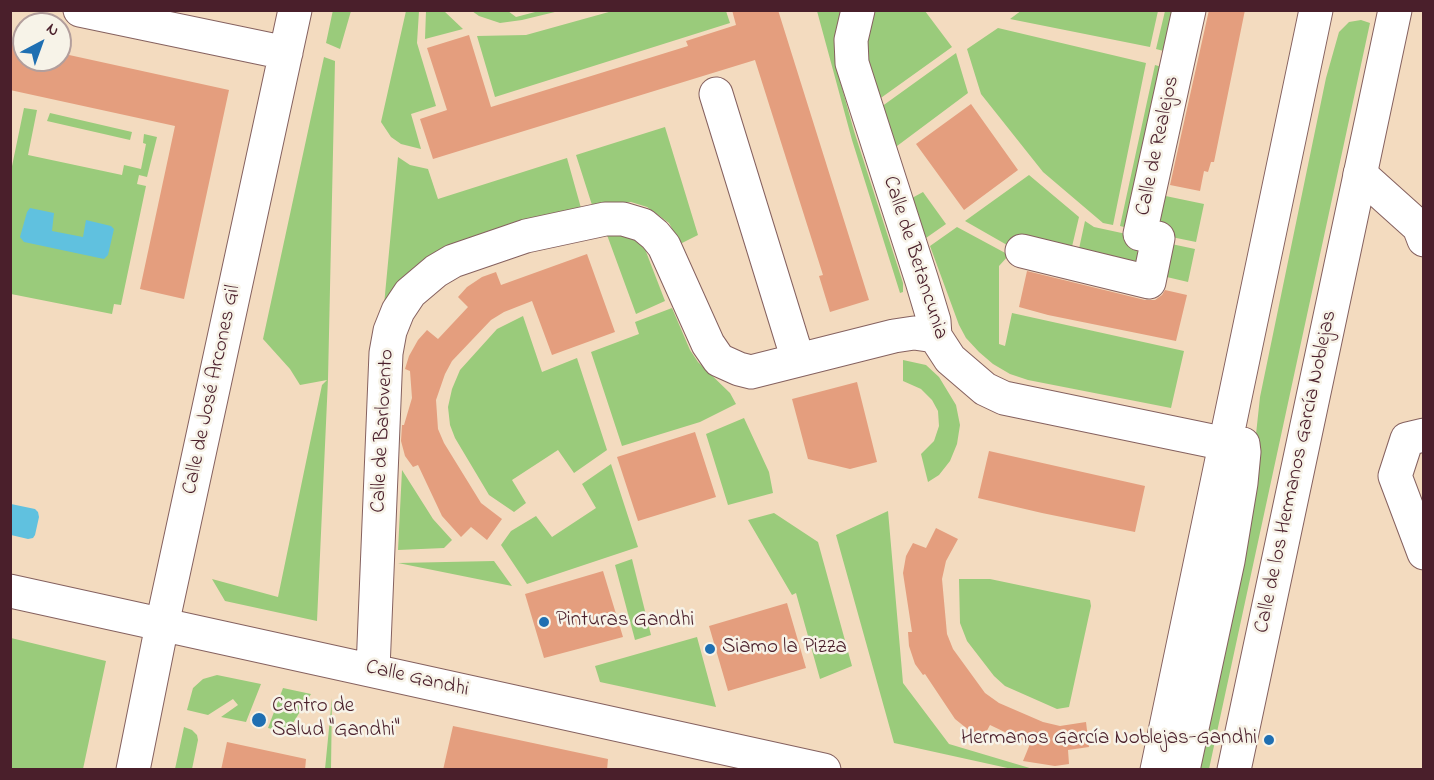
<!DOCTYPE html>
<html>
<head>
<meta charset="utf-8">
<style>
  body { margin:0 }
  #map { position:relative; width:1434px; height:780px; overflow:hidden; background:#f3dbbf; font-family:"Indie Flower",sans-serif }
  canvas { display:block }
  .frame { position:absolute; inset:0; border:12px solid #4a1f2b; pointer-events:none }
  .north { position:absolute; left:12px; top:12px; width:60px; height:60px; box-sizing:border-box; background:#f7f3e8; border:2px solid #b29e9c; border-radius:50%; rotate:41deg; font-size:16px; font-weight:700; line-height:24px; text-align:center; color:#4a1f2b }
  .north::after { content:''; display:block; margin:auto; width:21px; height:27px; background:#1f6fb2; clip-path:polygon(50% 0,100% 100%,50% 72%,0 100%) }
</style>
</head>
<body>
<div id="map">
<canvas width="1434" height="780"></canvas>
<div class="frame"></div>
<div class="north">N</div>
</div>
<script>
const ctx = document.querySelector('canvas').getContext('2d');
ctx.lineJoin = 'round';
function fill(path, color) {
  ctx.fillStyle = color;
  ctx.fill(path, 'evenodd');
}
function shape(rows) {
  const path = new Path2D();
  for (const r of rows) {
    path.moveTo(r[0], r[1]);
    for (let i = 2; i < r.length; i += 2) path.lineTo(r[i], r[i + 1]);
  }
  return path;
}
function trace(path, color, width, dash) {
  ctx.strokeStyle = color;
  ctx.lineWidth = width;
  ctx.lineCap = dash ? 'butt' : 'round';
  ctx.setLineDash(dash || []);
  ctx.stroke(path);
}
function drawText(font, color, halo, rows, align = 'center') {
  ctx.font = font + ' "Indie Flower",sans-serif';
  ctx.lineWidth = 5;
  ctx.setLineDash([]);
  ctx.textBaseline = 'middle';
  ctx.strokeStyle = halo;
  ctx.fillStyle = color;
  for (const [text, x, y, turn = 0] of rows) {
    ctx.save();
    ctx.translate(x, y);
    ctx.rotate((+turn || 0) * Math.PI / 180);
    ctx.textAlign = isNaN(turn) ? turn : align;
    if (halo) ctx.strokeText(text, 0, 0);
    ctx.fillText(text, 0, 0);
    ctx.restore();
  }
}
fill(shape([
  [333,10,351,11,340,49,326,43],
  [616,10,726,11,730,23,495,97,477,36,526,35],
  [1022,10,1158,10,1158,11,1150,47,1010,19],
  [406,11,419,11,417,43,436,106,411,114,421,149,401,144,391,137,381,122],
  [426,11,444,11,463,29,425,39],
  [472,11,508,11,516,17,539,11,559,11,522,20,500,23,479,16],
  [817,11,842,11,836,29,834,48,837,70,854,131,903,283,903,292,900,293,852,140],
  [873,11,925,11,952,47,878,100,865,47],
  [1165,11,1184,11,1175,54,1156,49],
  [1361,20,1370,23,1209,769,1192,770,1254,453,1260,397,1326,78,1339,32,1349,22],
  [998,28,1146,63,1113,225,1103,223,1043,172,981,94,967,49],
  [956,53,968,93,893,149,881,107],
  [324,57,335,61,328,379,317,621,225,601,212,579,278,597,322,385,327,380,300,385,290,369,263,339],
  [1155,65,1169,69,1136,230,1120,226],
  [24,108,37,110,28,155,122,175,124,165,141,169,146,144,143,143,144,134,157,137,147,177,139,175,137,184,146,186,121,305,114,304,112,314,11,294,11,171],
  [50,113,132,132,130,140,47,121],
  [665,127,698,235,680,244,669,223,647,207,631,202,592,205,576,155],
  [398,157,410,165,428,169,438,199,567,158,581,208,527,219,441,249,425,258,410,271,393,290,384,305],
  [1029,175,1079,217,1070,255,1014,249,965,221],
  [923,192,946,224,926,238,912,198],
  [1156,194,1204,204,1196,242,1147,232],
  [1085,221,1094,227,1154,240,1147,273,1077,258],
  [957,227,1009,255,999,266,999,344,1005,346,1012,313,1184,351,1171,408,1028,380,1010,374,993,364,979,352,966,338,959,325,930,246],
  [615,234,638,241,645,249,665,301,636,314,607,235],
  [1162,242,1195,249,1188,282,1154,274],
  [672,308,690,350,698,362,730,393,736,404,700,422,622,446,591,352,639,334,635,322],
  [523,316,542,372,577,358,607,450,574,473,558,450,512,480,526,503,514,512,489,495,455,438,450,425,448,407,452,389,460,370,497,329],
  [903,360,926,365,939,377,956,405,960,425,957,444,950,461,939,475,928,482,921,454,934,441,939,426,938,411,932,400,921,389,903,381],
  [744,418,769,472,773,493,728,505,706,434],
  [611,464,638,547,527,584,501,545,511,531,536,516,552,537,596,508,582,484],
  [402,470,433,519,452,540,444,548,398,550],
  [888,511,903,683,949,744,1033,769,1012,769,894,743,836,535],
  [774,513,818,542,852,666,820,679,796,593,792,595,748,520],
  [632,559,651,635,635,640,615,565],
  [494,561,512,586,398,563],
  [959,579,990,579,1090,600,1091,606,1069,707,1057,709,1005,686,994,676,967,641,960,623],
  [697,637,716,707,600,682,595,666],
  [11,638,106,661,83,769,11,769],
  [217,675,261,684,246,722,221,717,238,705,233,699,208,715,187,710,193,688,203,679],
  [283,688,311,694,293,723,285,728,276,730,268,728],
  [332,698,331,769,325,769],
  [184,727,192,730,197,735,198,740,192,769,175,769]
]), '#9acb7b');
fill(shape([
  [30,208,54,213,52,231,83,237,86,220,111,226,114,229,108,255,104,259,24,242,20,237,27,212],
  [11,504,35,509,38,512,39,517,35,535,33,538,28,539,11,535]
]), '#60c1df');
fill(shape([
  [732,10,778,10,869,300,830,312,819,276,823,275,755,60,433,159,420,119,447,110,427,48,469,35,491,107,688,46,686,41,736,25],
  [1209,10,1245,10,1214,162,1211,162,1208,172,1204,171,1200,191,1170,185],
  [10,42,24,45,24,60,60,60,60,53,229,90,184,299,140,289,175,126,10,90],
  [971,104,1018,170,964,210,916,144],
  [587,254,615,332,552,355,532,301,504,312,491,320,452,361,445,374,436,400,438,429,444,443,481,503,502,519,487,540,471,527,461,537,442,516,418,465,413,467,405,456,401,441,402,425,404,425,412,398,410,371,405,369,409,356,418,340,427,330,438,339,468,307,458,297,467,287,482,277,496,272,501,285],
  [1027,271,1145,300,1155,300,1162,295,1165,290,1187,295,1176,341,1048,315,1019,307],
  [857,382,877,462,850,469,808,459,792,399],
  [695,432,716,497,638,521,617,457],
  [989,451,1145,486,1135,532,1042,513,978,498],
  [936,528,958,539,946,561,942,579,947,634,953,649,985,693,999,703,1043,722,1060,726,1086,722,1089,747,1068,750,1069,764,1055,766,1023,761,1030,744,990,725,983,738,970,731,955,719,925,674,923,675,915,664,909,646,908,632,912,632,903,573,906,556,913,543,926,548],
  [603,571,623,637,544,658,525,594],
  [787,603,806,668,728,691,709,626],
  [453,726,608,759,607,770,443,770],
  [227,742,306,759,305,770,221,770]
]), '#e49e7e');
const street = shape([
  [80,10,286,53],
  [858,10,851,40,852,63,922,281,934,321,935,336,950,359,985,389,1004,398,1226,444],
  [716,94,798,360],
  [1360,174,1419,227,1424,240],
  [1022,251,1149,282,1158,238,1140,234,1189,10],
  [1424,435,1407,439,1395,476,1424,553],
  [10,591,824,770],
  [373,669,386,353,390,331,398,311,410,293,436,271,453,261,526,236,605,219,623,219,643,225,655,235,664,246,708,344,719,360,739,369,751,372,894,336,914,333,935,336],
  [133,770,162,625,295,10]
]);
const primary = shape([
  [1157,770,1316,10],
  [1183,770,1228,561,1241,483,1244,452,1243,444],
  [1234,770,1395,10]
]);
trace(street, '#85615f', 35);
trace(primary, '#85615f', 35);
trace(street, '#fff', 33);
trace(primary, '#fff', 33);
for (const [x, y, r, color] of [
  [544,622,6,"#1f6fb2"],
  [710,649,6,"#1f6fb2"],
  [259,720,8,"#1f6fb2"],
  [1269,740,6,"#1f6fb2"]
]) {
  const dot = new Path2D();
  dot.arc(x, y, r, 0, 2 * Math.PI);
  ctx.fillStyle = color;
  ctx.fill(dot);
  trace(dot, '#f7f3e8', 2);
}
drawText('21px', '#4a1f2b', '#f7f3e8', [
  ["Calle de Realejos",1159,146,-78],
  ["Calle de Betancunia",914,258,72],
  ["Calle de José Arcones Gil",213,390,-78],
  ["Calle de Barlovento",384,431,-87],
  ["Calle de los Hermanos García Noblejas",1297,472,-78],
  ["Calle Gandhi",417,680,13]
]);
drawText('21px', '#4a1f2b', '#f7f3e8', [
  ["Pinturas Gandhi",556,622],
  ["Siamo la Pizza",722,649],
  ["Centro de",272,708],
  ["Salud \"Gandhi\"",272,732],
  ["Hermanos García Noblejas-Gandhi",1257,740,"right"]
], 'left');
</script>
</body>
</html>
